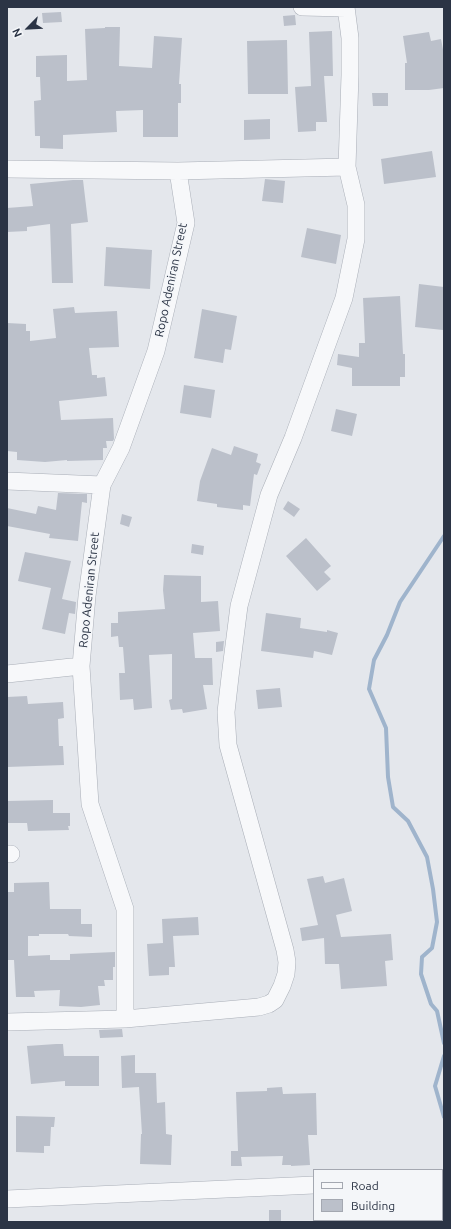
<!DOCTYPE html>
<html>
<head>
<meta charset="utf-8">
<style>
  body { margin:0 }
  #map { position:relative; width:451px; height:1229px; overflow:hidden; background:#e4e7ec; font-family:Ubuntu,sans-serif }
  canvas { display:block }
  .frame { position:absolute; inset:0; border:8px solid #2b3445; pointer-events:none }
  .legend { position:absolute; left:313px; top:1169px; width:130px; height:52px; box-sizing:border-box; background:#f4f6f9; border:1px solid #a4a8b1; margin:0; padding:5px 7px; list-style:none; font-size:12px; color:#2b3445 }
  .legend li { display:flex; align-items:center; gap:8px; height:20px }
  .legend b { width:20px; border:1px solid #a4a8b1 }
  .north { position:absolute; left:8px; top:8px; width:40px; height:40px; -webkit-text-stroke:3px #f4f6f9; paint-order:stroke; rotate:246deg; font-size:11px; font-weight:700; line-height:16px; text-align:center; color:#2b3445 }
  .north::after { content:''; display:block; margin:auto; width:14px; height:18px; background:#2b3445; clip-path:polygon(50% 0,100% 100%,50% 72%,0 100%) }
</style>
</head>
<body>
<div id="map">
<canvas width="451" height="1229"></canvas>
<div class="frame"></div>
<ul class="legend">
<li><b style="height:5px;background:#f7f8fa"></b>Road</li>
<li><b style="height:11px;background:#bbc0ca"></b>Building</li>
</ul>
<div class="north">N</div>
</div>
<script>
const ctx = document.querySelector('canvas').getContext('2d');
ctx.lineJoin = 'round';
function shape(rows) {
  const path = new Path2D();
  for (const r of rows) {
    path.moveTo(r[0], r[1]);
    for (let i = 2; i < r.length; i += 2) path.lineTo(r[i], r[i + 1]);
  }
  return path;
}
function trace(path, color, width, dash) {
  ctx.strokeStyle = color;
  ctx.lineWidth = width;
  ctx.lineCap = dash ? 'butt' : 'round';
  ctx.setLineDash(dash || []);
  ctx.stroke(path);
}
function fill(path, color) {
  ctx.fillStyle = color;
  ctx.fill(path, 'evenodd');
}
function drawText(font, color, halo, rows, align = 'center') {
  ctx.font = font + ' Ubuntu,sans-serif';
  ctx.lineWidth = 3;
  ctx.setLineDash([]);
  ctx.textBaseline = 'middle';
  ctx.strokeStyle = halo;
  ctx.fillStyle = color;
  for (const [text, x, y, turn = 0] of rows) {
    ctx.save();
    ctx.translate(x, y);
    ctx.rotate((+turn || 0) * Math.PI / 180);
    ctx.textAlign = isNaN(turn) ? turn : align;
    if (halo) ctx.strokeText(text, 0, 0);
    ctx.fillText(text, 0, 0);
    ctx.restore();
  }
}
trace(shape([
  [444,536,400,602,387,635,374,660,369,689,386,728,388,777,393,807,408,821,427,857,433,889,437,922,432,948,422,957,421,974,431,1004,437,1011,444,1043],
  [444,1056,435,1086,444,1117]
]), '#9fb4cc', 4);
fill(shape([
  [61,12,62,22,43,23,42,13],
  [295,15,296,25,284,26,283,16],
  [105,27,120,27,119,66,152,68,154,36,182,38,179,84,181,84,181,103,178,103,178,137,143,137,143,110,116,111,117,132,63,135,63,149,40,148,40,136,35,136,34,101,41,100,40,77,36,77,36,56,67,55,67,81,87,80,85,29,105,28],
  [332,31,333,76,324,76,327,122,316,122,316,131,298,132,295,87,311,86,309,32],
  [429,32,431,41,441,39,444,55,444,88,429,90,405,90,405,63,407,63,403,36],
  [287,40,288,94,248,94,247,41],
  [372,93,388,93,388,106,373,106],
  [270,119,270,139,244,140,244,120],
  [432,151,436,177,384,184,381,159],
  [265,179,285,181,283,203,262,201],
  [73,180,83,180,88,222,71,224,73,283,52,283,50,224,27,227,27,231,7,232,7,208,33,206,30,184],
  [307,228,341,235,336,264,301,257],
  [106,247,152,250,150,289,104,286],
  [419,284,444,287,443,330,415,327],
  [400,296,403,354,405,354,405,377,400,377,400,386,352,386,352,368,337,365,338,354,359,357,359,343,365,343,363,298],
  [74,307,75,313,117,311,119,347,89,348,92,375,97,375,97,378,105,377,107,396,59,401,61,420,113,418,114,439,113,441,106,441,107,448,103,448,103,460,67,461,67,460,45,462,17,460,17,452,7,451,7,323,26,324,26,331,30,331,30,341,56,338,53,309],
  [202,309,237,316,231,350,225,349,223,363,194,358],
  [184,385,215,390,211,418,180,413],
  [336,409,357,414,352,436,331,431],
  [234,446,258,454,256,462,261,464,257,475,254,474,250,506,243,505,243,510,217,507,217,504,197,501,200,481,212,448,231,455],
  [58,493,87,494,87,503,82,502,78,541,49,538,50,534,7,526,7,508,36,514,38,506,56,510],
  [288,501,300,509,294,517,283,509],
  [122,514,132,517,129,527,120,524],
  [306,538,331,566,324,572,331,579,317,591,286,556],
  [192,544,204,546,203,555,191,553],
  [25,552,71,561,62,599,76,602,75,614,69,613,65,634,42,629,51,588,18,581],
  [164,575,201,576,201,602,218,601,220,631,193,633,195,658,212,658,213,685,203,685,207,709,183,713,182,709,171,710,169,700,172,699,172,654,149,655,152,708,134,710,133,699,120,700,119,673,125,673,123,647,119,647,118,636,111,637,111,623,118,623,118,612,165,609,163,590],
  [266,613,301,618,300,628,327,632,327,630,338,633,332,655,314,651,313,658,261,651],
  [224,641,223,651,216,652,216,642],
  [280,688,282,707,258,709,256,690],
  [27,696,28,704,63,702,64,718,58,719,59,746,63,746,64,765,7,767,7,697],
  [53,800,53,813,70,813,70,826,68,826,69,830,28,831,27,823,7,823,7,801],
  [323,876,325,883,344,878,352,911,336,915,341,937,391,934,393,960,385,961,387,986,341,989,339,964,325,964,324,938,302,941,300,928,318,925,307,879],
  [49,882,50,909,81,909,81,924,92,924,92,937,69,936,68,934,39,934,39,936,28,936,28,956,50,955,50,960,70,960,70,954,115,952,115,967,113,967,113,980,104,980,105,986,98,986,100,1005,81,1007,59,1006,60,990,34,991,35,997,16,997,14,960,7,960,7,892,14,892,14,883],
  [198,917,199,935,173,936,175,967,169,967,169,975,149,976,147,944,163,943,162,919],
  [122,1029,123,1037,100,1038,99,1030],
  [56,1044,63,1044,64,1056,99,1056,99,1086,65,1086,65,1081,31,1084,27,1046],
  [135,1055,135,1073,156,1073,157,1103,165,1102,166,1134,172,1135,171,1165,140,1164,141,1134,142,1134,139,1087,122,1088,121,1056],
  [282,1087,283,1094,316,1093,317,1135,308,1135,310,1165,291,1166,291,1165,282,1165,283,1156,241,1157,242,1166,231,1166,231,1151,238,1151,236,1092,267,1091,267,1088],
  [16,1116,55,1117,54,1127,51,1127,50,1146,44,1146,44,1153,16,1152],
  [269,1210,281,1210,281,1222,269,1222]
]), '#bbc0ca');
const minor = shape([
  [302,7,346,8],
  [7,169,178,171,347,167],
  [7,481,102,485],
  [7,674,81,666],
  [7,854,11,854],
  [125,1019,125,909,90,804,81,666,87,596,102,485,121,448,156,351,186,223,178,171],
  [7,1022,125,1019,259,1007,269,1004,275,1000,282,986,286,974,287,962,285,950,228,745,226,712,230,677,239,606,269,495,293,438,344,298,356,239,356,205,347,167,350,75,350,38,346,7],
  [442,1191,444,1191],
  [7,1199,314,1185]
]);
trace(minor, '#a9aeb7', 18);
trace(minor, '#f7f8fa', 17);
drawText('12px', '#2b3445', '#f4f6f9', [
  ["Ropo Adeniran Street",171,280,-78],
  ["Ropo Adeniran Street",89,590,-84]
]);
</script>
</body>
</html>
